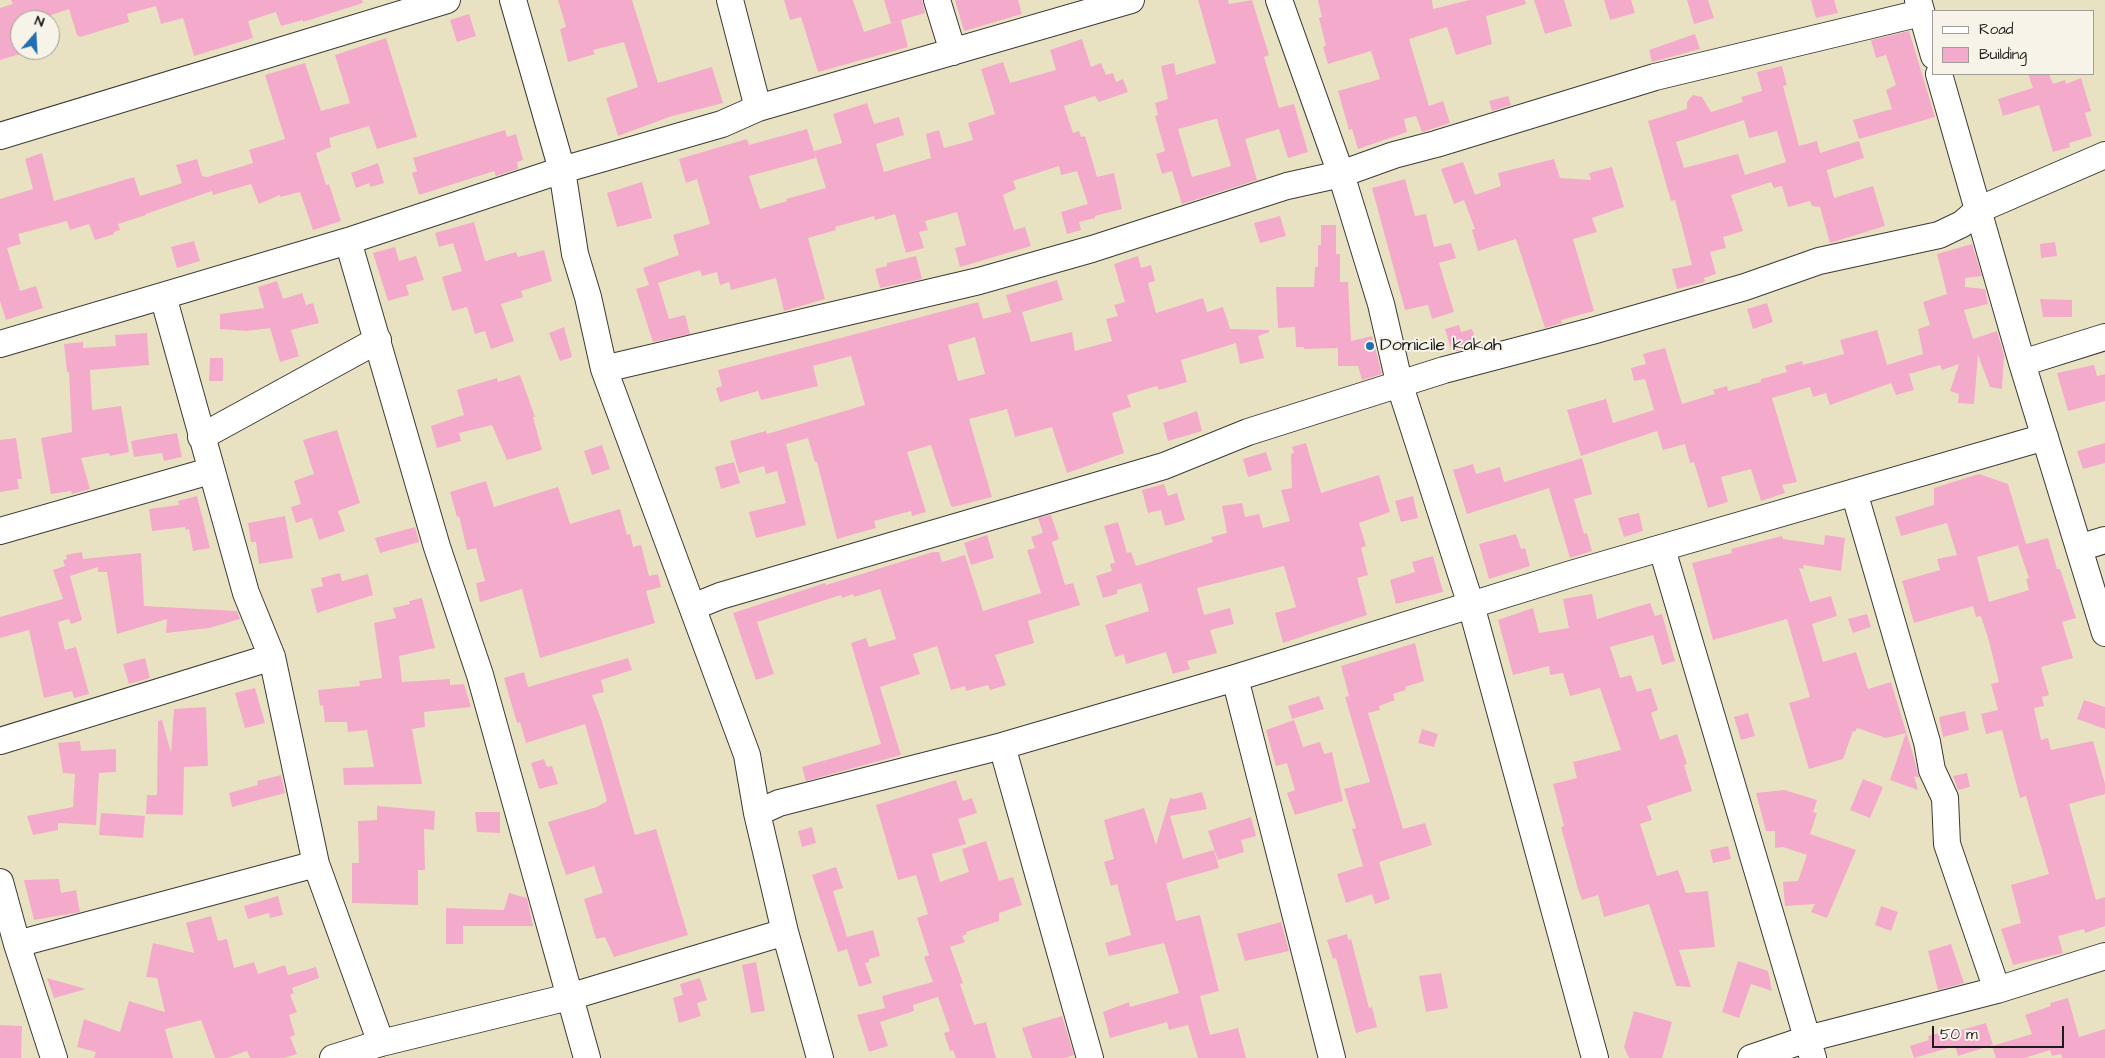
<!DOCTYPE html>
<html>
<head>
<meta charset="utf-8">
<style>
  body { margin:0 }
  #map { position:relative; width:2105px; height:1058px; overflow:hidden; background:#e9e2c2; font-family:"Architects Daughter",sans-serif }
  canvas { display:block }
  .legend { position:absolute; left:1932px; top:10px; width:162px; height:65px; box-sizing:border-box; background:#f7f3e8; border:1px solid #9f9d96; margin:0; padding:6px 9px; list-style:none; font-size:15px; color:#1c1c1c }
  .legend li { display:flex; align-items:center; gap:10px; height:25px }
  .legend b { width:25px; border:1px solid #9f9d96 }
  .north { position:absolute; left:10px; top:10px; width:50px; height:50px; box-sizing:border-box; background:#f7f3e8; border:1px solid #9f9d96; border-radius:50%; rotate:19deg; font-size:14px; font-weight:700; line-height:20px; text-align:center; color:#1c1c1c }
  .north::after { content:''; display:block; margin:auto; width:18px; height:22px; background:#1f6fb2; clip-path:polygon(50% 0,100% 100%,50% 72%,0 100%) }
  .scale { position:absolute; left:1932px; top:1026px; width:132px; height:22px; box-sizing:border-box; border:2px solid #1c1c1c; border-top:0; padding-left:6px; font-size:15px; line-height:18px; white-space:nowrap; color:#1c1c1c; -webkit-text-stroke:4px #f7f3e8; paint-order:stroke }
</style>
</head>
<body>
<div id="map">
<canvas width="2105" height="1058"></canvas>
<ul class="legend">
<li><b style="height:6px;background:#fff"></b>Road</li>
<li><b style="height:14px;background:#f4abcb"></b>Building</li>
</ul>
<div class="north">N</div>
<div class="scale">50 m</div>
</div>
<script>
const ctx = document.querySelector('canvas').getContext('2d');
ctx.lineJoin = 'round';
function fill(path, color) {
  ctx.fillStyle = color;
  ctx.fill(path, 'evenodd');
}
function shape(rows) {
  const path = new Path2D();
  for (const r of rows) {
    path.moveTo(r[0], r[1]);
    for (let i = 2; i < r.length; i += 2) path.lineTo(r[i], r[i + 1]);
  }
  return path;
}
function trace(path, color, width, dash) {
  ctx.strokeStyle = color;
  ctx.lineWidth = width;
  ctx.lineCap = dash ? 'butt' : 'round';
  ctx.setLineDash(dash || []);
  ctx.stroke(path);
}
function drawText(font, color, halo, rows, align = 'center') {
  ctx.font = font + ' "Architects Daughter",sans-serif';
  ctx.lineWidth = 4;
  ctx.setLineDash([]);
  ctx.textBaseline = 'middle';
  ctx.strokeStyle = halo;
  ctx.fillStyle = color;
  for (const [text, x, y, turn = 0] of rows) {
    ctx.save();
    ctx.translate(x, y);
    ctx.rotate((+turn || 0) * Math.PI / 180);
    ctx.textAlign = isNaN(turn) ? turn : align;
    if (halo) ctx.strokeText(text, 0, 0);
    ctx.fillText(text, 0, 0);
    ctx.restore();
  }
}
fill(shape([
  [11,0,362,0,363,3,303,22,303,20,281,26,276,12,248,21,253,38,194,56,183,18,161,24,156,6,127,14,129,22,80,37,77,35,69,9,37,20,20,20,20,54,0,60,0,8,13,4],
  [558,0,632,0,658,83,712,67,723,103,669,117,618,136,606,98,638,87,624,42,593,50,595,54,568,62,560,29,566,27],
  [784,0,853,0,864,32,901,20,908,47,818,72,801,17,790,20],
  [884,0,922,0,925,13,891,23],
  [955,0,1018,0,1022,14,964,31],
  [1198,0,1228,0,1229,4,1252,0,1269,55,1264,57,1279,108,1294,104,1308,152,1288,158,1279,129,1245,139,1257,180,1182,204,1172,171,1162,174,1156,154,1165,151,1155,116,1158,115,1155,103,1168,99,1161,66,1174,63,1176,75,1216,63],
  [1215,119,1217,119,1231,166,1192,177,1178,129],
  [1318,0,1432,0,1433,9,1469,0,1525,0,1526,4,1486,16,1492,44,1456,55,1447,27,1409,39,1429,106,1443,101,1450,123,1422,132,1416,116,1404,119,1407,132,1358,149,1352,129,1349,130,1338,91,1380,79,1371,51,1328,64,1323,47,1326,46,1319,18,1322,17],
  [1534,0,1564,0,1572,26,1545,34],
  [1604,0,1631,0,1635,13,1610,20],
  [1687,0,1708,0,1714,18,1694,24],
  [1811,0,1834,0,1838,13,1816,18],
  [469,14,476,36,457,42,450,20],
  [1909,31,1935,117,1859,139,1853,120,1892,109,1886,90,1896,85,1886,55,1876,58,1871,40],
  [1695,34,1700,49,1652,62,1649,50],
  [386,38,417,137,377,149,369,126,329,138,331,147,316,153,326,185,329,184,341,221,313,230,300,192,280,197,280,195,259,204,251,184,213,195,212,191,146,214,146,215,118,224,120,230,114,232,114,234,95,240,89,224,70,230,67,221,18,234,21,244,7,248,20,291,36,286,43,308,6,320,0,301,0,199,33,189,25,159,42,153,54,201,134,177,140,196,170,187,182,183,176,165,197,159,202,176,207,177,253,163,249,150,285,139,265,75,305,63,321,111,350,103,335,55],
  [1082,39,1091,67,1101,63,1106,75,1113,73,1116,82,1123,79,1128,92,1099,102,1095,96,1064,106,1073,133,1079,131,1081,137,1085,136,1097,177,1114,173,1122,209,1095,216,1095,218,1079,222,1081,230,1067,234,1061,212,1088,204,1077,171,1061,175,1059,166,1013,181,1016,189,1003,195,1014,230,1025,227,1031,246,960,267,955,248,966,245,957,212,925,221,928,230,919,232,924,248,906,253,895,214,875,220,874,216,835,227,836,230,808,238,825,299,784,311,776,278,731,290,729,282,720,285,717,272,702,276,700,270,658,283,669,319,685,315,690,334,653,342,636,289,649,285,643,268,679,255,673,235,710,224,697,179,686,183,679,159,747,139,749,145,807,129,816,158,749,176,760,209,787,201,786,199,826,188,814,151,842,143,833,114,867,103,874,124,899,117,904,135,876,144,884,172,931,158,926,134,939,130,944,148,973,140,968,123,995,114,981,69,1003,62,1010,83,1056,70,1050,50],
  [1782,66,1787,85,1783,86,1799,146,1817,141,1820,153,1859,141,1864,158,1827,170,1834,198,1873,186,1885,226,1830,243,1820,207,1812,206,1810,201,1788,207,1782,186,1774,188,1771,182,1731,195,1743,231,1723,237,1726,248,1710,252,1716,274,1704,278,1705,282,1677,289,1672,269,1692,265,1675,200,1671,201,1648,121,1687,109,1687,102,1693,95,1702,97,1711,112,1743,102,1741,97,1762,91,1757,72],
  [1744,120,1749,138,1777,131,1786,162,1745,175,1738,154,1684,168,1676,142],
  [2028,74,2049,74,2053,84,2065,80,2066,84,2081,78,2091,111,2085,113,2092,136,2069,143,2070,147,2053,152,2039,105,2003,116,1998,99,2033,88],
  [1508,96,1511,105,1492,111,1489,101],
  [505,130,507,137,516,134,523,160,517,162,518,169,496,176,494,171,419,195,412,173,417,171,413,158],
  [1554,159,1560,178,1591,180,1589,173,1612,167,1624,207,1592,218,1597,232,1573,239,1594,311,1561,320,1562,323,1545,328,1516,239,1478,251,1472,230,1475,229,1464,200,1454,204,1441,169,1463,162,1475,195,1501,186,1498,173],
  [378,163,384,183,371,187,369,183,356,188,351,173],
  [1405,179,1415,216,1426,214,1434,247,1451,243,1456,258,1439,263,1454,312,1432,319,1428,305,1405,310,1372,188],
  [642,182,652,218,617,227,607,193],
  [1280,216,1286,236,1260,243,1254,223],
  [474,222,485,261,516,252,518,257,544,250,552,281,521,291,523,297,501,304,514,341,491,349,485,331,475,334,467,307,452,311,442,277,462,271,453,243,439,247,435,233],
  [1321,225,1336,225,1336,254,1340,254,1340,282,1348,282,1351,341,1372,336,1382,374,1362,380,1358,366,1338,366,1338,348,1304,349,1304,347,1296,347,1295,327,1278,328,1276,287,1314,287,1315,267,1318,267,1318,245,1321,245],
  [194,241,200,261,177,268,171,247],
  [2055,242,2057,256,2041,258,2040,244],
  [1972,244,1982,276,1965,278,1965,287,1985,289,1988,304,1964,310,1973,339,1997,331,2004,355,2002,389,1990,387,1978,355,1974,404,1958,403,1959,394,1950,391,1959,364,1942,370,1940,365,1909,374,1914,390,1896,395,1891,383,1830,405,1826,393,1813,397,1810,387,1772,398,1797,482,1782,485,1785,493,1761,501,1751,469,1721,477,1728,502,1708,508,1694,462,1690,463,1685,444,1663,450,1657,431,1581,456,1567,410,1606,399,1613,423,1654,410,1645,379,1634,381,1631,368,1646,364,1643,354,1665,348,1682,404,1715,394,1713,390,1727,386,1728,391,1761,382,1761,379,1787,372,1785,366,1802,361,1803,365,1844,354,1840,340,1877,330,1887,365,1923,354,1918,329,1930,325,1923,302,1947,294,1937,254],
  [395,247,399,261,416,256,424,280,406,285,409,295,388,301,373,253],
  [916,256,922,279,880,288,875,269,887,266,887,263],
  [1138,256,1141,268,1151,265,1155,281,1148,283,1156,313,1203,298,1207,312,1223,307,1230,329,1269,330,1269,332,1258,336,1264,358,1240,364,1236,343,1181,360,1187,382,1159,390,1157,386,1127,395,1131,407,1112,413,1124,453,1067,473,1052,427,1015,437,1007,409,969,419,992,497,953,507,951,506,931,445,907,452,926,512,912,516,911,511,874,521,876,528,837,539,817,462,815,462,808,438,786,444,806,525,756,538,749,512,786,503,777,471,766,474,764,466,739,473,730,441,766,431,767,434,865,405,851,356,813,366,818,386,761,400,758,391,720,402,716,388,722,386,718,370,978,302,983,319,1011,312,1006,295,1057,280,1063,300,1022,312,1031,342,1072,332,1075,351,1112,341,1106,319,1118,316,1114,305,1125,302,1114,264],
  [975,337,985,374,958,381,948,345],
  [277,281,283,299,302,293,306,305,313,303,319,323,291,330,299,356,280,362,270,328,247,331,220,329,220,314,264,308,258,287],
  [2040,299,2072,300,2072,317,2043,317],
  [1767,303,1773,322,1753,329,1747,309],
  [1459,325,1461,332,1472,329,1477,346,1452,352,1445,329],
  [564,327,572,357,560,361,549,333],
  [147,333,149,365,90,370,92,410,121,406,129,452,110,456,109,453,81,458,90,489,72,494,71,491,51,494,41,438,72,432,69,372,67,372,64,344,83,342,83,348,116,346,115,335],
  [210,358,223,358,223,381,209,381],
  [2094,365,2097,376,2105,374,2105,401,2068,411,2057,373],
  [520,375,535,417,533,417,542,450,507,460,492,425,459,433,461,441,437,448,431,426,464,415,457,390,497,378,498,382],
  [1197,411,1202,431,1168,441,1163,423],
  [337,430,360,503,338,511,345,531,319,540,312,518,296,523,291,507,301,504,294,481,314,474,303,440],
  [177,433,182,457,164,461,162,453,134,457,131,441],
  [16,438,22,479,17,479,19,489,0,492,0,440],
  [1306,443,1321,493,1379,475,1390,512,1359,523,1366,546,1361,548,1368,575,1357,578,1367,615,1283,643,1275,613,1296,607,1284,566,1197,588,1204,615,1230,608,1234,624,1210,630,1217,653,1187,661,1190,669,1173,674,1166,652,1126,664,1124,654,1115,657,1105,625,1149,611,1141,583,1117,590,1117,594,1103,598,1096,576,1112,571,1110,564,1115,563,1104,526,1118,522,1127,553,1131,552,1136,566,1213,542,1211,537,1227,533,1222,506,1242,503,1245,517,1259,514,1263,528,1290,521,1281,490,1292,488,1291,454,1294,453,1292,447],
  [2105,443,2105,463,2083,469,2077,451],
  [602,445,610,469,592,475,584,451],
  [1266,452,1272,470,1248,477,1243,459],
  [1582,458,1592,494,1574,499,1584,534,1587,533,1592,551,1570,558,1549,488,1467,514,1453,470,1473,464,1476,474,1500,467,1504,482],
  [734,462,740,483,721,489,715,467],
  [1979,474,2008,484,2026,544,2048,538,2057,569,2060,569,2076,618,2062,622,2073,658,2041,667,2049,695,2042,697,2044,706,2034,708,2041,740,2048,738,2051,750,2093,741,2105,784,2105,794,2069,804,2096,900,2105,897,2105,926,2085,933,2084,929,2058,936,2063,953,2013,965,2001,929,2021,923,2011,885,2049,874,2026,796,2020,798,2002,730,1986,734,1981,714,1998,710,1991,684,1999,682,1989,641,1981,616,1976,617,1973,606,1914,623,1902,581,1940,570,1937,559,1957,555,1947,523,1901,536,1895,517,1934,505,1934,488],
  [2020,545,2018,546,2029,578,2026,579,2029,590,1989,602,1977,557],
  [486,481,494,507,558,487,570,524,620,509,627,535,630,534,633,547,641,545,649,576,658,574,661,587,646,591,655,623,540,658,522,589,480,602,476,583,485,581,476,548,467,550,459,516,457,517,450,492],
  [1164,484,1168,496,1177,493,1185,520,1165,526,1161,510,1148,513,1142,490],
  [197,496,210,548,193,551,189,529,186,530,185,527,152,531,149,509,179,505,178,501],
  [1413,496,1418,518,1401,522,1395,501],
  [1639,513,1643,531,1624,537,1618,518],
  [1051,515,1059,539,1052,542,1065,585,1073,583,1080,605,1028,621,1034,643,995,655,1006,685,990,690,988,685,966,691,965,686,951,690,937,646,913,654,920,674,880,687,901,755,806,781,802,767,881,744,851,643,866,638,869,647,896,639,880,589,854,597,853,594,842,598,841,595,757,622,774,674,756,680,733,613,825,583,826,585,933,552,939,552,942,562,965,555,983,611,1041,593,1027,550,1035,548,1031,537,1043,533,1038,518],
  [285,516,293,558,259,564,256,542,251,542,248,523],
  [415,527,419,542,380,553,375,538],
  [1516,534,1521,549,1525,548,1530,566,1489,579,1479,544],
  [987,535,994,558,971,565,964,543],
  [1825,535,1845,538,1841,571,1803,565,1804,569,1799,568,1810,602,1831,596,1837,616,1812,624,1823,662,1856,652,1868,689,1891,682,1914,758,1919,778,1914,776,1918,790,1890,780,1906,733,1886,738,1857,728,1855,732,1853,731,1843,759,1809,769,1789,703,1810,697,1787,619,1713,640,1692,563,1732,553,1731,549,1782,536,1783,539,1824,545],
  [82,552,83,559,141,553,144,606,237,611,240,619,209,628,166,633,167,619,117,634,107,572,98,572,98,567,70,576,82,620,71,624,69,619,58,622,65,650,76,647,89,694,74,698,72,691,44,698,29,630,0,638,0,617,63,599,53,570,65,566,63,560,67,559,66,555],
  [1433,556,1443,592,1396,604,1390,580,1415,572,1412,562],
  [340,573,342,581,368,574,373,595,317,613,311,589,323,586,321,578],
  [1592,594,1597,619,1650,603,1655,616,1662,614,1675,661,1662,665,1653,635,1610,647,1620,678,1631,675,1637,692,1651,688,1658,710,1651,713,1660,740,1677,734,1687,764,1684,765,1692,791,1647,806,1652,820,1640,824,1657,876,1678,870,1686,893,1708,891,1715,947,1679,950,1691,987,1676,986,1649,904,1604,917,1598,895,1582,900,1578,889,1561,827,1564,826,1553,784,1577,778,1573,762,1621,750,1600,688,1570,696,1563,673,1550,675,1549,666,1513,675,1498,620,1533,608,1539,633,1569,628,1563,599],
  [422,598,435,648,399,656,402,682,450,679,450,685,464,684,471,707,424,712,425,727,412,729,422,784,344,785,343,768,374,767,367,730,348,732,347,722,325,722,323,705,320,706,318,690,360,686,359,681,382,678,374,623,396,618,393,608,410,604,409,601],
  [1867,614,1871,627,1853,633,1848,619],
  [1415,643,1424,681,1405,687,1406,690,1393,694,1395,700,1379,706,1380,710,1368,713,1403,829,1425,823,1432,845,1379,862,1390,899,1375,904,1372,894,1346,903,1337,874,1363,866,1352,829,1356,828,1344,789,1370,782,1345,697,1349,696,1341,666],
  [145,658,150,678,129,684,123,664],
  [628,658,632,670,601,680,604,692,592,695,602,722,635,835,656,829,688,935,614,957,605,937,596,939,584,899,603,893,594,866,566,875,548,822,597,807,607,801,585,724,526,743,520,722,517,723,504,678,524,672,528,687],
  [255,688,265,723,245,728,235,693],
  [1319,696,1324,709,1292,719,1288,706],
  [2084,700,2105,707,2105,729,2077,719],
  [206,707,208,766,184,767,183,815,146,814,147,795,157,795,158,721,162,720,171,753,174,709],
  [1965,711,1969,730,1943,737,1939,717],
  [1748,713,1755,736,1741,740,1734,717],
  [1294,720,1303,747,1320,742,1324,754,1332,752,1343,801,1295,815,1287,793,1295,790,1287,763,1276,766,1266,730],
  [1422,729,1438,734,1434,747,1418,743],
  [80,741,81,751,116,749,116,772,99,773,96,825,58,823,58,830,33,835,27,816,73,807,75,774,63,773,58,743],
  [544,759,547,767,552,766,558,784,539,789,531,763],
  [1967,773,1970,787,1958,790,1953,776],
  [281,775,285,793,232,807,229,793,258,785,257,781],
  [1863,779,1883,787,1870,818,1850,810],
  [956,780,963,801,972,798,977,813,958,819,966,844,932,854,940,882,969,872,962,849,986,841,999,881,1013,877,1022,905,999,913,999,921,966,932,967,934,962,936,965,942,950,947,963,983,960,984,974,1025,986,1022,996,1058,956,1058,953,1050,950,1051,944,1033,950,1031,938,997,913,1005,914,1011,880,1022,888,1046,869,1052,857,1015,885,1008,882,996,933,982,924,957,929,955,917,918,928,914,916,875,898,880,876,805],
  [1784,790,1817,800,1813,812,1817,813,1810,834,1856,850,1827,918,1811,912,1815,904,1785,906,1783,882,1798,881,1807,855,1783,847,1775,848,1775,831,1766,831,1756,793],
  [1202,792,1207,809,1170,816,1183,859,1214,850,1219,868,1166,883,1176,921,1200,915,1219,991,1200,996,1210,1035,1238,1028,1246,1058,1198,1058,1188,1025,1169,1030,1167,1022,1110,1038,1103,1012,1129,1002,1130,1007,1179,993,1164,943,1109,956,1105,943,1131,935,1117,884,1111,886,1104,862,1114,859,1104,820,1144,808,1156,845,1170,798,1175,799],
  [377,806,435,811,434,830,424,829,425,870,418,870,418,905,352,903,352,863,359,863,358,821,377,820],
  [475,812,500,812,500,833,477,832],
  [101,813,145,816,143,838,99,835],
  [1251,817,1256,836,1241,840,1244,852,1218,860,1208,831],
  [812,827,816,843,802,847,798,831],
  [1728,846,1731,859,1713,863,1710,850],
  [836,867,843,888,833,891,847,937,873,930,880,956,869,959,869,962,865,963,872,983,859,987,847,949,838,952,812,875],
  [59,879,61,893,76,890,80,912,34,920,24,880],
  [509,893,527,898,533,926,463,926,463,944,446,944,446,908,504,910],
  [278,896,283,915,270,918,269,913,248,919,244,906],
  [1881,906,1898,912,1891,931,1875,925],
  [211,916,218,941,227,939,234,968,254,962,258,974,285,965,288,975,316,967,319,978,292,988,294,993,290,995,297,1012,289,1015,295,1035,290,1037,297,1054,284,1058,250,1058,247,1051,227,1058,215,1058,201,1020,165,1029,173,1058,94,1058,96,1052,77,1047,84,1019,120,1032,129,1001,165,1012,157,978,146,977,153,943,194,953,186,923],
  [1281,922,1289,951,1245,961,1237,934],
  [1347,934,1348,940,1351,939,1369,1008,1372,1007,1377,1027,1356,1033,1336,958,1333,959,1327,940],
  [1951,944,1964,983,1938,990,1928,951],
  [1738,961,1768,971,1772,991,1751,984,1739,1018,1722,1012],
  [756,962,765,1011,751,1013,742,965],
  [1441,973,1448,1008,1426,1012,1419,976],
  [47,978,86,989,54,998],
  [700,978,707,1000,697,1003,701,1016,679,1023,673,998,683,995,680,984],
  [2068,998,2079,1037,2105,1029,2105,1058,2062,1058,2061,1054,2052,1056,2050,1050,2025,1058,1996,1058,1992,1046,2032,1034,2025,1015,2051,1006,2050,1003],
  [1634,1011,1672,1022,1662,1058,1629,1058,1624,1047],
  [1062,1016,1074,1055,1065,1058,1032,1058,1022,1028],
  [1986,1023,1993,1045,1958,1056,1955,1046,1914,1058,1910,1046,1929,1040,1928,1036,1946,1031,1947,1034],
  [0,1025,22,1026,21,1058,0,1058]
]), '#f4abcb');
const minor = shape([
  [513,0,562,170,575,254,588,297,604,369,747,755,757,813,785,932,820,1058],
  [730,0,758,108],
  [937,0,953,52],
  [1279,0,1341,174,1381,304,1400,386,1471,605,1595,1058],
  [1918,0,1934,56],
  [1939,74,2022,363,2105,633],
  [0,136,447,0],
  [348,241,437,547,480,675,587,1058],
  [163,296,246,593,272,657,316,864,381,1043],
  [0,344,348,241,562,170,722,124,758,108,1131,0],
  [2022,363,2105,337],
  [604,369,979,281,1092,249,1287,186,1341,174,1394,155,1436,144,1655,77,1921,13],
  [201,437,378,340],
  [1854,492,1927,742,1932,770,1945,798,1947,844,1997,990],
  [0,531,210,471],
  [2079,548,2105,540],
  [1662,549,1813,1058],
  [693,607,720,596,1164,466,1248,432,1444,370,1592,331,1745,287,1819,261,1939,235,1962,224,1978,210,2105,155],
  [1235,678,1332,1058],
  [0,741,272,657],
  [1002,746,1090,1058],
  [757,813,779,803,1002,746,1235,678,1571,574,2045,437],
  [0,882,17,944,54,1058],
  [17,944,316,864],
  [333,1058,381,1043,569,997,785,932],
  [1751,1058,1807,1039,1997,990,2105,956]
]);
trace(minor, '#3b3a35', 28);
trace(minor, '#fff', 26);
for (const [x, y, r, color] of [
  [1370,346,5,"#1f6fb2"]
]) {
  const dot = new Path2D();
  dot.arc(x, y, r, 0, 2 * Math.PI);
  ctx.fillStyle = color;
  ctx.fill(dot);
  trace(dot, '#f7f3e8', 2);
}
drawText('18px', '#1c1c1c', '#f7f3e8', [
  ["Domicile kakah",1380,346]
], 'left');
</script>
</body>
</html>
